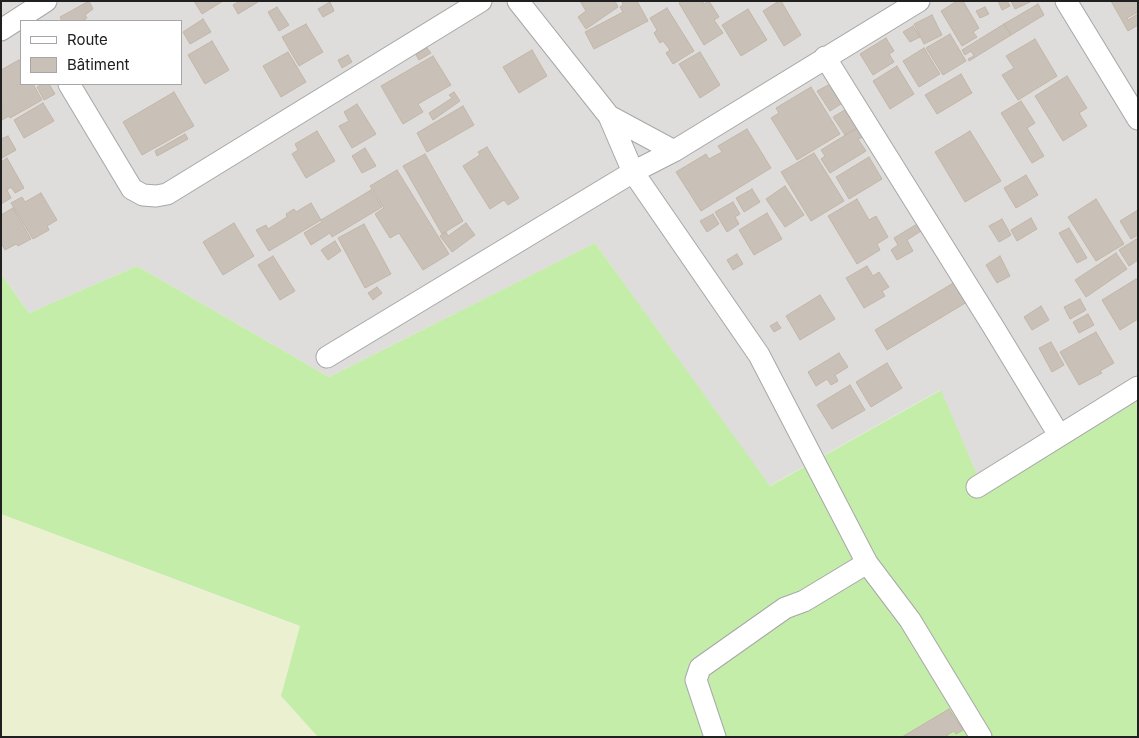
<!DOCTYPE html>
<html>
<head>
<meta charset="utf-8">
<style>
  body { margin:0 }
  #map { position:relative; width:1139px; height:738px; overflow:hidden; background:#f1eee5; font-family:Inter,sans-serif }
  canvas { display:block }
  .frame { position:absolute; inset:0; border:2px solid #202020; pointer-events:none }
  .legend { position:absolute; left:20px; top:20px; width:162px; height:65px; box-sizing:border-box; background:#fff; border:1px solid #a6a6a6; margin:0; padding:6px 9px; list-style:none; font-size:15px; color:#202020 }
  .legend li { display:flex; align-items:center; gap:10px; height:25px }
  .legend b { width:25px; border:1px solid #a6a6a6 }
</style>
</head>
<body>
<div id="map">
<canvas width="1139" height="738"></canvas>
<div class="frame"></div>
<ul class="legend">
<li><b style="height:6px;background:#fff"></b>Route</li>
<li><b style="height:14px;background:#c9c1b8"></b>Bâtiment</li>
</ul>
</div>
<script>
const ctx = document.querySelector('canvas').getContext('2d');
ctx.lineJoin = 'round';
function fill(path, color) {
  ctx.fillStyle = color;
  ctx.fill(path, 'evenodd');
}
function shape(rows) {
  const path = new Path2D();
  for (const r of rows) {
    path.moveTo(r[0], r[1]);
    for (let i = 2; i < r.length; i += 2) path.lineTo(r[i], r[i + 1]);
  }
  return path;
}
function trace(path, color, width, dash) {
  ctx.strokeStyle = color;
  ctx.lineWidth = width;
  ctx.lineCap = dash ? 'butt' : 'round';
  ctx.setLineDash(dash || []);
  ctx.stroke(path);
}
fill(shape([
  [1,1,1138,1,1138,401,985,493,940,390,769,486,595,243,329,377,137,266,29,313,1,274],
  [21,21,181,21,181,84,21,84]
]), '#dedddc');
fill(shape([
  [1,514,300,627,281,696,318,737,1,737]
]), '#ebf0d0');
fill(shape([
  [595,243,770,486,941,390,985,493,1138,401,1138,737,318,737,281,696,300,626,1,514,1,274,29,313,137,266,329,377]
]), '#c5edaa');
const building = shape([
  [89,1,93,9,85,15,87,18,82,21,62,21,60,17,89,1],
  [194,1,223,1,202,14,194,1],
  [240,1,258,1,258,2,238,14,233,5,240,1],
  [580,1,615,1,618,7,586,29,578,17,586,11,580,1],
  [622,1,637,1,648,21,594,49,585,32,623,12,620,7,623,5,622,1],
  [682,1,703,1,704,4,709,1,719,17,714,20,723,33,704,45,679,3,682,1],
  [779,1,781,1,801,35,784,46,763,11,779,1],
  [957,1,963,1,979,28,973,32,977,37,962,46,941,11,957,1],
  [998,1,1007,1,1010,6,1002,10,998,1],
  [1011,1,1032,1,1015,9,1011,1],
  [1111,1,1138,1,1138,12,1127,18,1128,20,1138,14,1138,25,1128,31,1111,1],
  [330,2,334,11,323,17,318,9,330,2],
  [1038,4,1044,15,1011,35,1004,24,1038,4],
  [277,7,289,25,279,31,268,12,277,7],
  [985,7,989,14,980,18,976,11,985,7],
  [667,8,694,51,673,64,666,53,670,50,663,41,660,43,654,33,657,30,650,18,667,8],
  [748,9,767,40,741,56,722,25,748,9],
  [932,15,942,35,924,44,914,24,932,15],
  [203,19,211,32,190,44,183,32,203,19],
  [306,24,323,52,299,66,282,37,306,24],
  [1004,24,1011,35,969,61,968,59,974,56,971,51,965,55,962,50,1004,24],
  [913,26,920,37,910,42,903,32,913,26],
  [950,34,966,61,943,75,926,48,950,34],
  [886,38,894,51,889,54,894,62,873,75,860,54,886,38],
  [1035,39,1057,76,1018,100,1002,75,1014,68,1006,56,1035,39],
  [212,41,229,70,205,84,188,55,212,41],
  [427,48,431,53,419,60,416,55,427,48],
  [924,48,940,74,919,87,903,61,924,48],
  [532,50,547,76,519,93,503,67,532,50],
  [288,52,306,82,281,97,263,66,288,52],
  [700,52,720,85,700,98,679,64,700,52],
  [348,55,352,62,342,68,338,60,348,55],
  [433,56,451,85,418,104,423,112,403,124,381,86,433,56],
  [19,60,21,64,21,84,33,84,42,100,10,118,9,116,2,120,1,70,19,60],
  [897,66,914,94,890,109,873,81,897,66],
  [961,74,972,93,937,114,925,95,961,74],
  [1067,76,1087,108,1079,113,1087,126,1063,141,1035,96,1067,76],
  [832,83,844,102,830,111,817,91,832,83],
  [43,84,49,84,55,94,44,100,37,87,43,84],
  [811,87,840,134,797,160,771,118,779,113,776,108,811,87],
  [174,92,194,126,142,155,123,122,174,92],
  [454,92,460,101,433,120,429,113,452,98,449,95,454,92],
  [1021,101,1035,123,1027,128,1044,156,1032,163,1001,113,1021,101],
  [43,103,54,121,24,138,14,120,43,103],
  [357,104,376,134,352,148,339,126,349,121,344,112,357,104],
  [463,106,474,125,427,152,417,133,463,106],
  [848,108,859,127,845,135,833,117,848,108],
  [857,128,863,137,858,139,866,151,830,173,821,159,825,156,821,150,857,128],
  [747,129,771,168,701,211,676,172,706,154,709,159,722,152,718,146,747,129],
  [317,131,335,161,306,178,292,154,298,150,295,144,317,131],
  [970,131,1001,181,965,202,935,152,970,131],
  [185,134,188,139,157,156,155,151,185,134],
  [8,136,16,150,2,158,1,139,8,136],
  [487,147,519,198,508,205,504,200,490,209,463,166,480,155,478,152,487,147],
  [365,148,376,166,362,173,352,156,365,148],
  [814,153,844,201,811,221,781,172,814,153],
  [425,154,463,221,442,234,403,166,425,154],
  [869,157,882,179,849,199,836,177,869,157],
  [7,158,24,188,15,193,11,187,7,190,11,198,1,204,1,162,7,158],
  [397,170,449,254,423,270,399,233,390,238,375,214,384,208,370,186,397,170],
  [1026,175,1038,195,1016,208,1004,188,1026,175],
  [785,186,804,215,785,227,766,199,785,186],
  [752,189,760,202,744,212,736,198,752,189],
  [371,190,382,207,332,237,330,233,311,245,304,233,322,222,321,220,371,190],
  [41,193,57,220,47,226,49,230,33,239,11,203,22,197,25,202,41,193],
  [857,199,869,220,876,216,888,237,877,244,880,250,857,264,828,216,857,199],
  [1096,199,1124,244,1096,261,1068,217,1096,199],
  [733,202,740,214,735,217,739,224,727,232,715,212,733,202],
  [311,203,321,220,269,251,256,230,266,225,268,229,287,217,286,214,294,209,296,212,311,203],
  [13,208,31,239,18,246,16,244,5,250,1,243,1,215,13,208],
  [1138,210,1138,235,1131,239,1120,221,1138,210],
  [767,213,782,239,754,255,739,230,767,213],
  [713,214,719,224,707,232,700,221,713,214],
  [1031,218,1037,229,1017,241,1011,230,1031,218],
  [1002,219,1011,235,999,242,989,226,1002,219],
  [234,223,254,256,223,275,203,242,234,223],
  [466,223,475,235,452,252,440,236,446,232,448,236,466,223],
  [364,224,391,274,365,288,338,238,364,224],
  [917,224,921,231,907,240,913,251,897,260,891,250,898,245,894,238,917,224],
  [1069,228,1087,258,1077,263,1059,233,1069,228],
  [1138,238,1138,260,1129,266,1119,250,1138,238],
  [335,241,341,251,328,260,321,250,335,241],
  [1116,253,1127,269,1086,297,1075,280,1116,253],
  [737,254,743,264,733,270,727,260,737,254],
  [273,256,295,291,280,300,258,265,273,256],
  [1000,256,1010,276,997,283,986,265,1000,256],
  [867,266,873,276,879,272,889,287,882,291,885,296,864,308,846,278,867,266],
  [1136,279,1138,281,1138,319,1120,330,1102,300,1136,279],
  [955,282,967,302,887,350,875,330,955,282],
  [377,287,382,293,373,300,368,293,377,287],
  [820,295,835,319,800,340,786,316,820,295],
  [1080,299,1086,310,1070,319,1064,307,1080,299],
  [1041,306,1049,320,1032,330,1024,317,1041,306],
  [1088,314,1094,325,1079,333,1073,322,1088,314],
  [777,322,781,328,774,332,770,326,777,322],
  [1096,332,1114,363,1100,371,1102,373,1079,385,1060,352,1096,332],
  [1051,342,1064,365,1052,372,1039,348,1051,342],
  [839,353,848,367,835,375,838,381,831,385,827,379,816,386,808,372,839,353],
  [887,363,902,388,871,407,856,382,887,363],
  [850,385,865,410,832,429,817,405,850,385],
  [949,709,963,730,956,734,954,731,947,735,948,737,902,737,949,709]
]);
fill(building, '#c9c1b8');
trace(building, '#c3b6a7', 1);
const street = shape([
  [518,1,609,116,674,151],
  [1066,1,1138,119],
  [1,30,46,1],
  [825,57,994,328,1059,435],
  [69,84,132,189,143,195,156,196,167,194,481,1],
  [609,116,633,172,759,355,867,563,910,620,981,737],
  [327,357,633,172,674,151,919,1],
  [977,487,1138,387],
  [715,737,696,680,700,668,785,608,804,601,867,563]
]);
trace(street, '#a7a7a7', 23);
trace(street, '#fff', 21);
</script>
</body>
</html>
